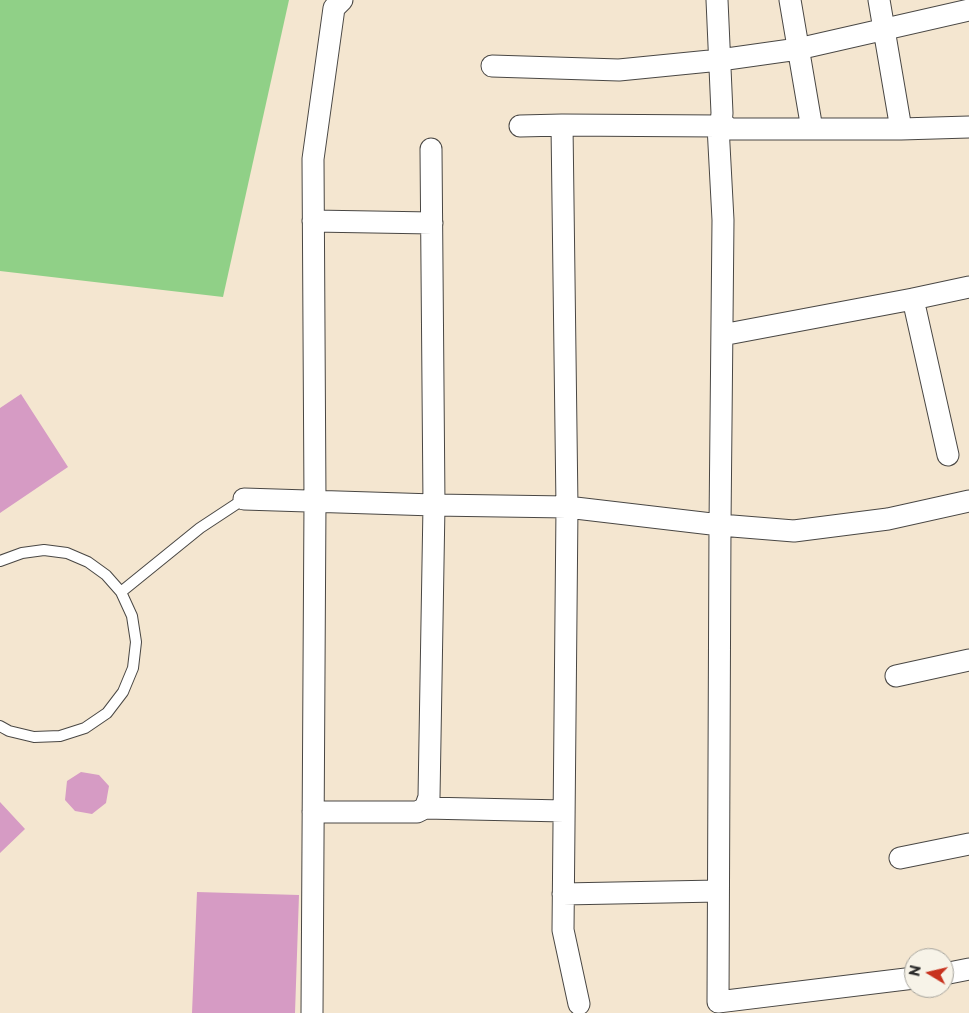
<!DOCTYPE html>
<html>
<head>
<meta charset="utf-8">
<style>
  body { margin:0 }
  #map { position:relative; width:969px; height:1013px; overflow:hidden; background:#f4e6d0; font-family:"Playpen Sans",sans-serif }
  canvas { display:block }
  .north { position:absolute; left:904px; top:948px; width:50px; height:50px; box-sizing:border-box; background:#f7f3e8; border:1px solid #a5a39c; border-radius:50%; rotate:279deg; font-size:14px; font-weight:700; line-height:20px; text-align:center; color:#2b2b2b }
  .north::after { content:''; display:block; margin:auto; width:18px; height:22px; background:#c8321e; clip-path:polygon(50% 0,100% 100%,50% 72%,0 100%) }
</style>
</head>
<body>
<div id="map">
<canvas width="969" height="1013"></canvas>
<div class="north">N</div>
</div>
<script>
const ctx = document.querySelector('canvas').getContext('2d');
ctx.lineJoin = 'round';
function fill(path, color) {
  ctx.fillStyle = color;
  ctx.fill(path, 'evenodd');
}
function shape(rows) {
  const path = new Path2D();
  for (const r of rows) {
    path.moveTo(r[0], r[1]);
    for (let i = 2; i < r.length; i += 2) path.lineTo(r[i], r[i + 1]);
  }
  return path;
}
function trace(path, color, width, dash) {
  ctx.strokeStyle = color;
  ctx.lineWidth = width;
  ctx.lineCap = dash ? 'butt' : 'round';
  ctx.setLineDash(dash || []);
  ctx.stroke(path);
}
fill(shape([
  [0,0,289,0,223,297,0,271]
]), '#90d087');
fill(shape([
  [21,394,68,467,0,513,0,408],
  [81,772,99,775,109,786,106,803,92,814,75,811,65,800,67,781],
  [0,802,25,829,0,853],
  [197,892,299,895,295,1013,192,1013]
]), '#d69bc4');
const lane = shape([
  [0,561,22,553,44,550,67,553,88,562,106,575,121,592,132,616,136,642,133,668,123,692,107,713,85,728,60,736,34,737,9,731,0,726],
  [121,592,200,528,244,499]
]);
const street = shape([
  [790,0,812,129],
  [879,0,901,129],
  [492,66,619,70,720,60,798,49,969,10],
  [721,122,730,129,901,129,969,127],
  [562,125,567,507,563,930,579,1004],
  [520,126,562,125,718,126,721,124,722,113,717,0],
  [718,126,723,220,720,525,718,1002,914,978],
  [313,221,432,223],
  [913,299,948,455],
  [722,335,913,299,969,287],
  [244,499,434,505,567,507,720,525,794,531,888,519,969,501],
  [896,676,969,660],
  [425,808,564,811],
  [313,812,417,812,425,808,429,797,434,505,431,149],
  [900,858,969,844],
  [563,894,718,891],
  [944,974,969,969],
  [312,1013,315,501,313,159,334,8,342,0]
]);
trace(lane, '#494744', 12);
trace(street, '#494744', 23);
trace(lane, '#fff', 10);
trace(street, '#fff', 21);
</script>
</body>
</html>
